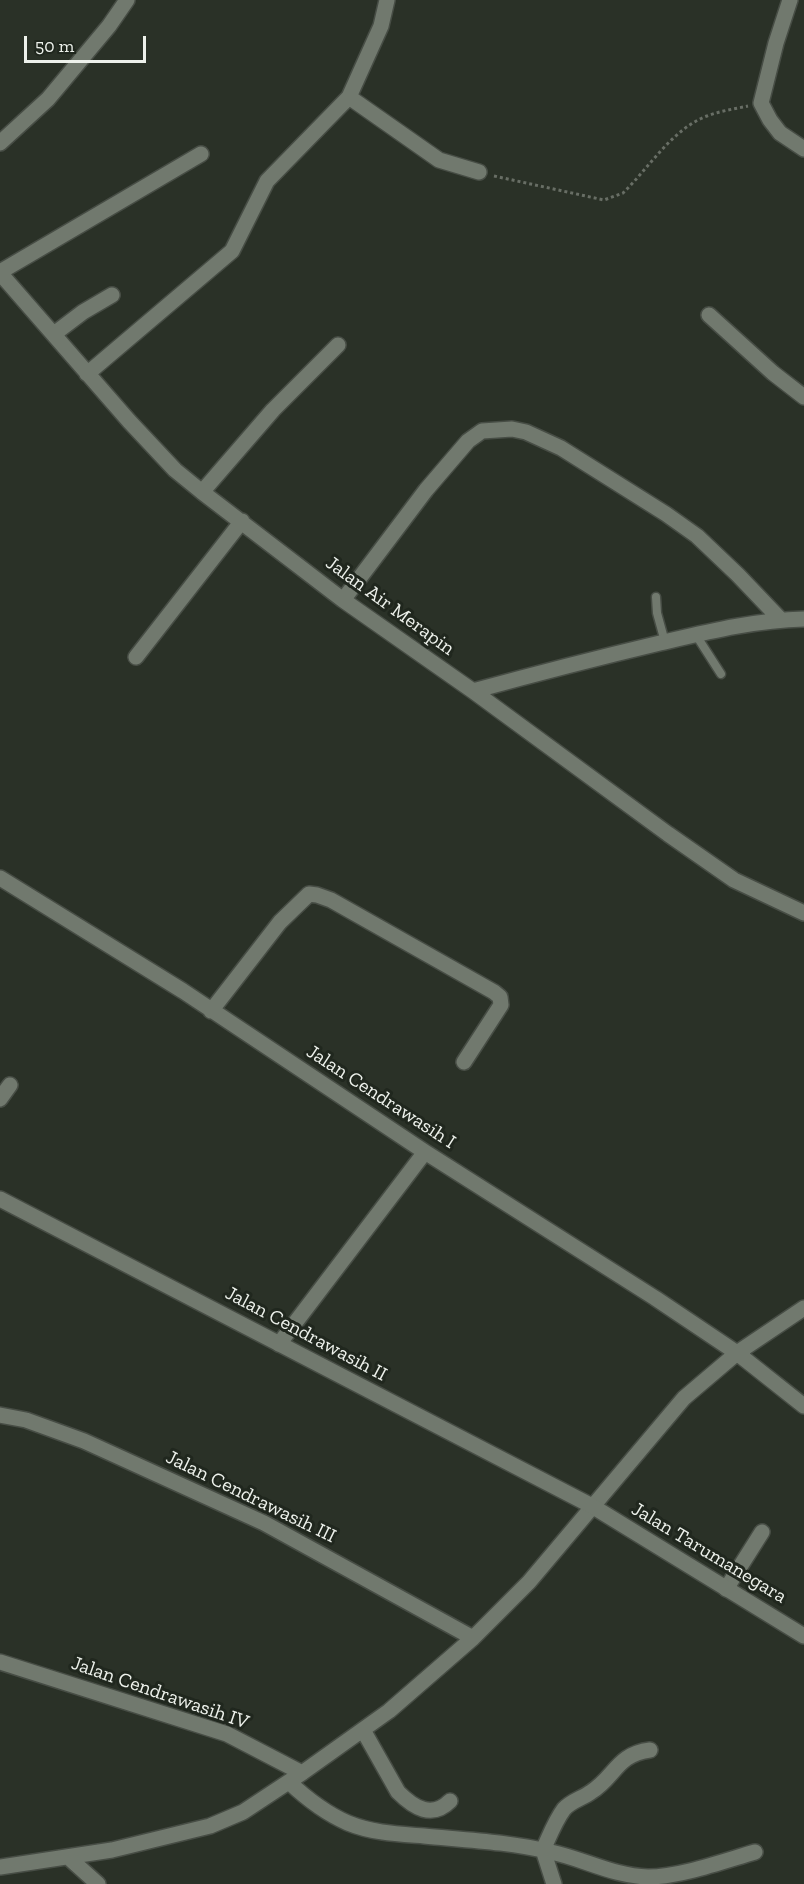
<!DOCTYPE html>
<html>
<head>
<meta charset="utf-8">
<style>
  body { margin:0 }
  #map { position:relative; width:804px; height:1884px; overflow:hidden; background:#2a3127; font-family:"Zilla Slab",serif }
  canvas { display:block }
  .scale { position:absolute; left:24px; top:36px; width:122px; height:27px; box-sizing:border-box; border:3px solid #edf1eb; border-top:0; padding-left:8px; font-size:18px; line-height:21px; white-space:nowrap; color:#edf1eb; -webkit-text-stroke:4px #20271e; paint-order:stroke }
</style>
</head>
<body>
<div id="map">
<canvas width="804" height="1884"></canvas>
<div class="scale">50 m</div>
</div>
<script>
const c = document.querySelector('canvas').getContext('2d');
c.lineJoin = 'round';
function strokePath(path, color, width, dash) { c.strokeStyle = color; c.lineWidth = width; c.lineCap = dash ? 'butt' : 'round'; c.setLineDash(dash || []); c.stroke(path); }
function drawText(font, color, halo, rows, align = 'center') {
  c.font = font + ' "Zilla Slab",serif'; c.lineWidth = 6; c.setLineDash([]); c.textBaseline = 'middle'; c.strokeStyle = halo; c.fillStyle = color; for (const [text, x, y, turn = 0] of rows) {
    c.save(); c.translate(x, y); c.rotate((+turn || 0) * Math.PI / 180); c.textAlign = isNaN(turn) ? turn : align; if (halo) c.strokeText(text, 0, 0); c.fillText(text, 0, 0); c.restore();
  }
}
const path = new Path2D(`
  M494,176l110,24 19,-7c26,-25 49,-64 84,-77 13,-5 27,-7 41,-10`);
const lane = new Path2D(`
  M656,597l1,16 8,29
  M696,635l25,39`);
const street = new Path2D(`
  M790,0l-14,43 -15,60 9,17 10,13 24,16
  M349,97l90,63 40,12
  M0,143l48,-44 61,-73 18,-26
  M0,272l201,-118
  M0,273l129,148 46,49 27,22 141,108 130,91 195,143 66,46 70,33
  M709,315l64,58 31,24
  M54,334l29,-22 29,-17
  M87,374l145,-123 35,-70 82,-84 32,-71 6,-26
  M202,492l71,-82 65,-65
  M343,600l83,-110 42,-49 14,-10 30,-2 14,3 35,16 105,66 31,22 41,39 42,44
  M136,657l106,-136
  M473,691c62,-17 124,-33 187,-48 47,-11 95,-23 144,-24
  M0,878l183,113 242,161 230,146 82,55 67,53
  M211,1011l69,-89 29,-28 8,1 14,5 163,92 6,5 1,8 -37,57
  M0,1099l10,-14
  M279,1344l146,-192
  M0,1415l26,5 58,21 180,82 209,115
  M726,1589l36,-57
  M0,1662l227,72 75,39
  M363,1730l35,62c16,16 34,27 52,9
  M289,1782c18,17 36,31 59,41 24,10 51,11 76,13 43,4 86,6 127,16 33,7 62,24 97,25 32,0 76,-16 107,-25
  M68,1857l30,27
  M0,1867l112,-17 98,-24 33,-14 59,-39 87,-62 84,-73 56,-56 155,-184 53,-45 67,-45
  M554,1884l-11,-34c6,-13 12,-29 21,-41 7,-8 19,-11 27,-17 24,-15 26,-38 59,-42`);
const secondary = new Path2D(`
  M0,1199l592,307 212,130`);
const streetNames = [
  ["Jalan Air Merapin",390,606,36],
  ["Jalan Cendrawasih I",381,1097,33],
  ["Jalan Cendrawasih II",306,1334,28],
  ["Jalan Cendrawasih III",251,1497,26],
  ["Jalan Tarumanegara",709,1553,31],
  ["Jalan Cendrawasih IV",160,1693,19]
];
strokePath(lane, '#474d45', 11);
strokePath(street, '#474d45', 18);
strokePath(secondary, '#474d45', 18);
strokePath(path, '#686e65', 3, [3, 3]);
strokePath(lane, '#71796e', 8);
strokePath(street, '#71796e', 15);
strokePath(secondary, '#71796e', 15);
drawText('20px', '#edf1eb', '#20271e', streetNames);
</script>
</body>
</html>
